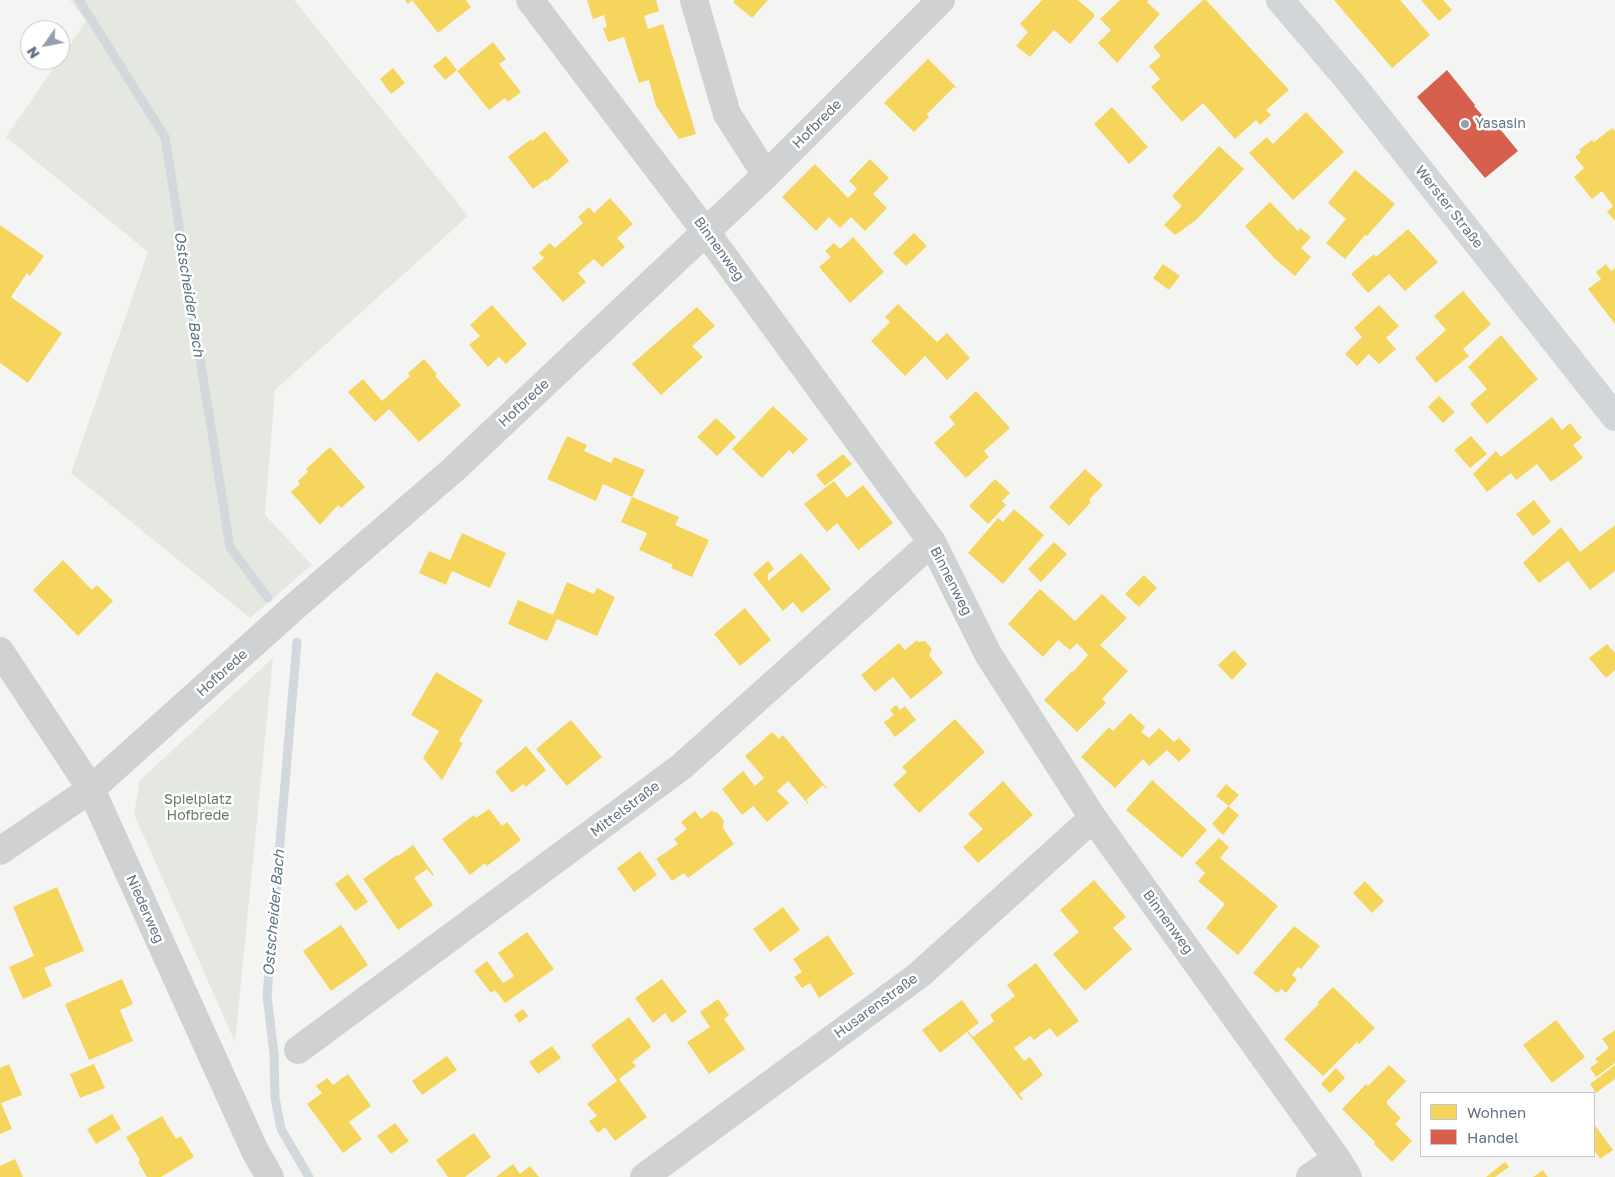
<!DOCTYPE html>
<html>
<head>
<meta charset="utf-8">
<style>
  body { margin:0 }
  #map { position:relative; width:1615px; height:1177px; overflow:hidden; background:#f4f5f3; font-family:"Golos Text",sans-serif }
  canvas { display:block }
  .legend { position:absolute; left:1420px; top:1092px; width:175px; height:65px; box-sizing:border-box; background:#fff; border:1px solid #c0c7ce; margin:0; padding:6px 9px; list-style:none; font-size:15px; color:#627385 }
  .legend li { display:flex; align-items:center; gap:10px; height:25px }
  .legend b { width:25px; border:1px solid #c0c7ce }
  .north { position:absolute; left:20px; top:20px; width:50px; height:50px; box-sizing:border-box; background:#fff; border:1px solid #c0c7ce; border-radius:50%; rotate:237deg; font-size:14px; font-weight:700; line-height:20px; text-align:center; color:#627385 }
  .north::after { content:''; display:block; margin:auto; width:18px; height:22px; background:#95a0ac; clip-path:polygon(50% 0,100% 100%,50% 72%,0 100%) }
</style>
</head>
<body>
<div id="map">
<canvas width="1615" height="1177"></canvas>
<ul class="legend">
<li><b style="height:14px;background:#f6d55c"></b>Wohnen</li>
<li><b style="height:14px;background:#d6604d"></b>Handel</li>
</ul>
<div class="north">N</div>
</div>
<script>
const c = document.querySelector('canvas').getContext('2d');
c.lineJoin = 'round';
function fillPath(path, color) { c.fillStyle = color; c.fill(path, 'evenodd'); }
function strokePath(path, color, width, dash) { c.strokeStyle = color; c.lineWidth = width; c.lineCap = dash ? 'butt' : 'round'; c.setLineDash(dash || []); c.stroke(path); }
function drawText(font, color, halo, rows, align = 'center') {
  c.font = font + ' "Golos Text",sans-serif'; c.lineWidth = 5; c.setLineDash([]); c.textBaseline = 'middle'; c.strokeStyle = halo; c.fillStyle = color; for (const [text, x, y, turn = 0] of rows) {
    c.save(); c.translate(x, y); c.rotate((+turn || 0) * Math.PI / 180); c.textAlign = isNaN(turn) ? turn : align; if (halo) c.strokeText(text, 0, 0); c.fillText(text, 0, 0); c.restore();
  }
}
const green = new Path2D(`
  M70,0h224l174,216 -193,174 -10,125 47,50 -62,53 -179,-145 77,-221 -142,-115 53,-77h1l26,-39z
  M273,658l-38,384 -101,-228 6,-34z`);
const homes = new Path2D(`
  M405,0h61l5,7 -33,26 -26,-33 -4,4z
  M587,0h69l3,11 -15,5 4,13 15,-5 33,110 -17,5 -23,-33 -7,-26 -10,3 -15,-46 -16,5 -5,-14 4,-1 -3,-12 -11,4z
  M735,0h33l-16,18 -19,-16z
  M1042,0h36l16,14v3l-24,27 -16,-14 -24,27 -14,-11 12,-14 -8,-8z
  M1120,0h29l-2,2 13,12 -43,49 -19,-20 13,-13 -11,-11z
  M1203,0h3l83,90 -23,20 5,5 -11,10 -4,-5 -21,19 -32,-36 -21,19 -31,-35 9,-8 -11,-13 12,-10 -7,-8v-2z
  M1334,0h66l30,35 -38,33z
  M1421,0h22l9,10 -13,11z
  M493,42l13,17 -7,5 22,28 -13,10 -3,-4 -16,12 -32,-39z
  M446,56l11,14 -12,10 -12,-14z
  M928,59l30,30 -4,-2 -27,27 2,3 -15,15 -30,-29z
  M393,68l12,15 -14,11 -11,-15z
  M1112,107l36,40 -19,17 -35,-40z
  M1306,112l38,40 -51,48 -44,-47 18,-16 6,7z
  M1612,128l3,3v90l-8,-9 6,-6 -11,-15 -10,8 -18,-22 10,-9 -9,-11 6,-5 -2,-2 13,-10 2,2z
  M545,131l24,30 -22,20 -2,-1 -12,9 -25,-32 23,-18 1,2z
  M1219,146l25,23 -48,51 -21,15 -11,-10 18,-19 -10,-10z
  M870,159l19,19 -16,16 14,14 -22,23 -14,-14 -11,11 -11,-11 -13,14 -34,-34 33,-33 33,34 9,-9 -8,-8z
  M1355,170l40,34 -28,32 -2,-1 -20,24 -19,-16 20,-24 -18,-16z
  M610,198l23,26 -16,14 8,9 -23,20 -8,-8 -16,14 8,9 -23,20 -31,-34 12,-10 -5,-5 11,-10 5,5 28,-25 -5,-6 11,-10 5,6z
  M1270,202l28,29 2,-3 11,9 -10,11 10,9 -16,19 -20,-17 -30,-33z
  M0,225l44,31 -14,20 -3,-3 -16,24 51,36 -34,50 -28,-20z
  M1408,229l30,33 -33,29 -16,-17 -21,19 -17,-19 23,-20 2,3z
  M914,233l13,13 -21,20 -13,-13z
  M853,237l31,35 -34,31 -31,-36 12,-10 -6,-6 9,-8 6,6z
  M1163,264l17,12 -11,14 -16,-12z
  M1606,264l5,7 4,-3v56l-27,-35 13,-10 -5,-7z
  M1463,291l28,33 -28,25 6,7 -33,27 -21,-25 31,-28 -12,-14z
  M898,304l39,38 10,-9 23,25 -23,22 -22,-24 -20,20 -34,-35 19,-19 -5,-5z
  M492,305l35,39 -21,20 -7,-7 -11,10 -19,-22 11,-9 -10,-11z
  M1379,305l20,21 -13,12 10,11 -17,15 -10,-10 -12,12 -12,-12 17,-17 -8,-9z
  M697,307l18,19 -23,20 11,11 -42,38 -29,-31z
  M1501,335l37,44 -51,45 -17,-20 17,-15 -19,-22z
  M424,359l13,15 -2,2 26,29 -42,37 -30,-33 -14,13 -27,-30 15,-13 19,22 28,-25 -2,-3z
  M976,391l34,37 -26,23 5,6 -23,21 -32,-35 21,-19 -6,-7z
  M1439,396l16,16 -12,11 -15,-16z
  M773,406l35,33 -15,15 -4,-4 -27,28 -30,-29z
  M1552,417l10,13 8,-7 12,15 -9,7 10,13 -32,24 -14,-18 -21,16 -5,-7 -24,19 -14,-18 23,-23 5,6z
  M716,418l20,19 -19,19 -20,-19z
  M567,436l20,9 -3,6 27,12 3,-6 31,13 -13,27 -29,-13 -7,17 -49,-22z
  M1471,436l16,18 -17,14 -16,-18z
  M330,447l35,40 -24,21 -3,-3 -18,20 -29,-33 9,-8 -2,-3 10,-9 -2,-3z
  M843,454l9,10 -27,22 -9,-11z
  M1085,469l18,16 -14,15 2,2 -22,24 -20,-19z
  M995,479l15,14 -8,8 4,4 -18,19 -19,-18z
  M834,481l13,17 16,-13 30,38 -35,27 -21,-27 -10,9 -23,-28z
  M632,497l47,20 -4,8 34,15 -17,37 -21,-9 2,-3 -34,-15 8,-17 -26,-11z
  M1534,500l17,22 -18,14 -17,-22z
  M1014,509l30,26 -41,49 -35,-31 30,-35 5,4z
  M1615,525v46l-25,19 -22,-29 -29,22 -16,-20 38,-36 19,25z
  M462,533l44,20 -16,35 -38,-17 -6,14 -27,-12 10,-22 21,9z
  M1054,542l13,12 -26,28 -13,-13z
  M801,553l30,36 -29,24 -9,-11 -10,9 -30,-37 15,-13 6,8 -6,5v7z
  M63,560l29,30 5,-5 16,16 -35,35 -45,-46z
  M1144,575l13,13 -18,19 -14,-13z
  M567,582l27,12 3,-6 18,9 -18,39 -40,-17 -10,22 -39,-17 10,-24 35,15z
  M1040,589l35,32 27,-27 25,24 -27,27 28,26 -26,28 4,4 -29,29 -33,-32 28,-29 1,1 15,-17 -11,-12 -7,7 -12,-10 -15,17 -35,-33z
  M745,608l26,32 -31,26 -26,-32z
  M917,640l1,2 7,-1 7,8 -3,6 14,18 -32,26 -18,-22 -18,15 -14,-17 38,-32 6,7z
  M1607,644l8,9v17l-9,8 -17,-20z
  M1234,650l13,14 -15,16 -14,-15z
  M436,672l47,28 -24,41 4,2 -21,37 -19,-22 16,-27 -28,-16z
  M896,705l4,5 5,-4 11,14 -21,17 -11,-15 10,-7 -4,-5z
  M1130,713l15,14 -4,5 8,6 10,-10 15,14 5,-4 12,12 -12,12 -12,-12 -18,16 -6,-7 -28,29 -34,-31 28,-30 4,4z
  M955,719l30,33 -66,61 -26,-28 14,-13 -5,-5z
  M571,720l31,37 -35,29 -31,-37z
  M772,732l7,7 4,-4 44,53 -1,1 -3,-4 -17,15 3,3 -1,1 -20,-23 -11,10 12,12 -22,19 -14,-16 -11,9 -20,-26 21,-18 12,15 9,-8 -19,-22z
  M526,746l20,24 -20,17 -3,-3 -11,9 -17,-21z
  M1152,780l55,50 -25,28 -56,-48z
  M1003,781l30,34 -55,48 -15,-16 20,-18 -15,-15z
  M1226,784l13,11 -10,11 -13,-10z
  M1228,806l11,9 -16,20 -11,-11z
  M489,809l13,17 5,-4 14,18 -34,26 -2,-3 -15,12 -28,-36 32,-24 2,3z
  M695,811l6,8 10,-8 7,2 6,8 -1,7 11,16 -46,34 -4,-5 -12,8 -16,-22 22,-15 -4,-5 13,-10 -6,-7z
  M1219,838l10,9 -9,11 58,48 -40,49 -32,-27 19,-24 -27,-23 7,-8 -10,-10z
  M413,845l21,30 -1,1 -6,-7 -13,9 19,27 -35,25 -35,-51 34,-24 1,1z
  M640,851l17,24 -23,17 -17,-24z
  M348,874l20,28 -13,9 -20,-27z
  M1094,880l32,37 -13,11 19,21 -47,42 -32,-37 26,-22 -19,-22z
  M1365,881l19,20 -12,12 -19,-20z
  M57,887l27,64 -40,17 8,18 -29,13 -14,-32 25,-11 -21,-49z
  M783,907l17,23 -30,22 -17,-23z
  M341,925l27,40 -37,26 -28,-40z
  M1294,926l26,20 -19,23 -3,-2 -6,8 5,4 -11,14 -5,-4 -4,4 -24,-20z
  M527,932l27,37 -49,34 -10,-13 -4,3 -17,-22 13,-10 16,22 11,-7 -16,-23z
  M828,935l26,39 -35,24 -9,-15 -8,5 -8,-11 8,-5 -9,-13z
  M1036,963l43,58 -22,16 -7,-9 -16,12 -4,-4 -16,12 10,13 6,-4 13,18 -24,19 4,5 -2,1 -54,-68 -27,21 -18,-23 40,-30 17,23 -11,8 5,6 21,-16 -4,-6 25,-19 -8,-11z
  M122,979l11,25 -13,6 13,31 -44,19 -24,-56z
  M662,979l25,33 -15,11 -7,-10 -12,10 -18,-25z
  M1333,987l42,41 -16,16 -2,-2 -34,34 -39,-37 35,-35 -2,-1z
  M718,999l11,16 -5,4 21,30 -36,25 -22,-32 23,-15 -10,-15z
  M523,1009l5,7 -9,7 -5,-8z
  M629,1017l22,30 -19,15 4,4 -17,13 28,38 -32,24 -10,-14 -7,6 -9,-12 8,-5 -10,-12 30,-23 -26,-36z
  M1556,1020l29,37 -33,26 -29,-38z
  M1615,1030v33l-19,14 -6,-9 8,-6 -3,-3 14,-11 -7,-9z
  M552,1046l9,12 -23,16 -9,-12z
  M447,1056l10,14 -35,25 -10,-14z
  M9,1064l13,31 -21,8 11,26 -12,5v-66z
  M94,1064l11,24 -25,10 -10,-24z
  M1389,1065l17,16 -19,20v3l14,14 -6,6 17,17 -20,21 -18,-18 1,-2 -33,-33 24,-25 2,2z
  M1615,1065v14l-19,14 -6,-9z
  M1336,1068l9,10 -15,15 -9,-9z
  M348,1074l23,32 -22,16 13,17 -19,14 -36,-49 15,-11 -6,-7 11,-8 6,7z
  M112,1114l9,15 -25,15 -9,-15z
  M162,1116l14,23 5,-3 13,21 -33,20h-14l-9,-15 2,-2 -14,-23z
  M395,1123l14,18 -18,13 -14,-18z
  M1594,1124l19,26 -13,9 -6,-9z
  M474,1133l17,24 -26,20h-17l-12,-17z
  M15,1159l8,18h-23v-11z
  M1505,1162l4,5 -14,10h-9z
  M513,1164l7,10 10,-8 9,11h-43z
  M1543,1170l5,7h-15z`);
const shops = new Path2D(`
  M1447,70l28,35 -1,1 18,20 3,-3 23,28 -33,27 -68,-81z`);
const stream = new Path2D(`
  M79,0l86,137 65,410 38,51
  M297,642l-30,353 7,59 1,44 6,31 28,48`);
const minor = new Path2D(`
  M530,0l176,232 226,310 56,112 105,164 244,341 11,18
  M694,0l33,114 39,61
  M0,651l91,138 164,362 15,26
  M0,851l91,-62 209,-187 153,-132 313,-295 175,-175
  M298,1050l383,-283 251,-225
  M644,1177l275,-202 174,-157
  M1310,1177l27,-18`);
const major = new Path2D(`
  M1280,0l70,82 265,335`);
const markers = [
  [1465,124,5,"#95a0ac"]
];
const streetNames = [
  ["Hofbrede",817,124,-45],
  ["Werster Straße",1449,207,52],
  ["Binnenweg",719,249,54],
  ["Hofbrede",524,403,-43],
  ["Binnenweg",951,581,63],
  ["Hofbrede",222,673,-42],
  ["Mittelstraße",625,809,-37],
  ["Niederweg",145,909,66],
  ["Binnenweg",1168,922,54],
  ["Husarenstraße",876,1006,-36]
];
const poiNames = [
  ["Yasasin",1475,124]
];
const parkNames = [
  ["Spielplatz",198,800],
  ["Hofbrede",198,816]
];
const waterNames = [
  ["Ostscheider Bach",189,294,81],
  ["Ostscheider Bach",274,913,-85]
];
fillPath(green, '#e4e8e1');
fillPath(homes, '#f6d55c');
fillPath(shops, '#d6604d');
strokePath(stream, '#d2d8dc', 9);
strokePath(minor, '#d0d1d2', 28);
strokePath(major, '#d2d6d9', 28);
for (const [x, y, r, color] of markers) { const dot = new Path2D(); dot.arc(x, y, r, 0, 2 * Math.PI); c.fillStyle = color; c.fill(dot); strokePath(dot, '#fff', 2); }
drawText('14px', '#627385', '#fff', streetNames);
drawText('14px', '#627385', '#fff', poiNames, 'left');
drawText('14px', '#657c62', '#fff', parkNames);
drawText('italic 15px', '#5e7682', '#fff', waterNames);
</script>
</body>
</html>
